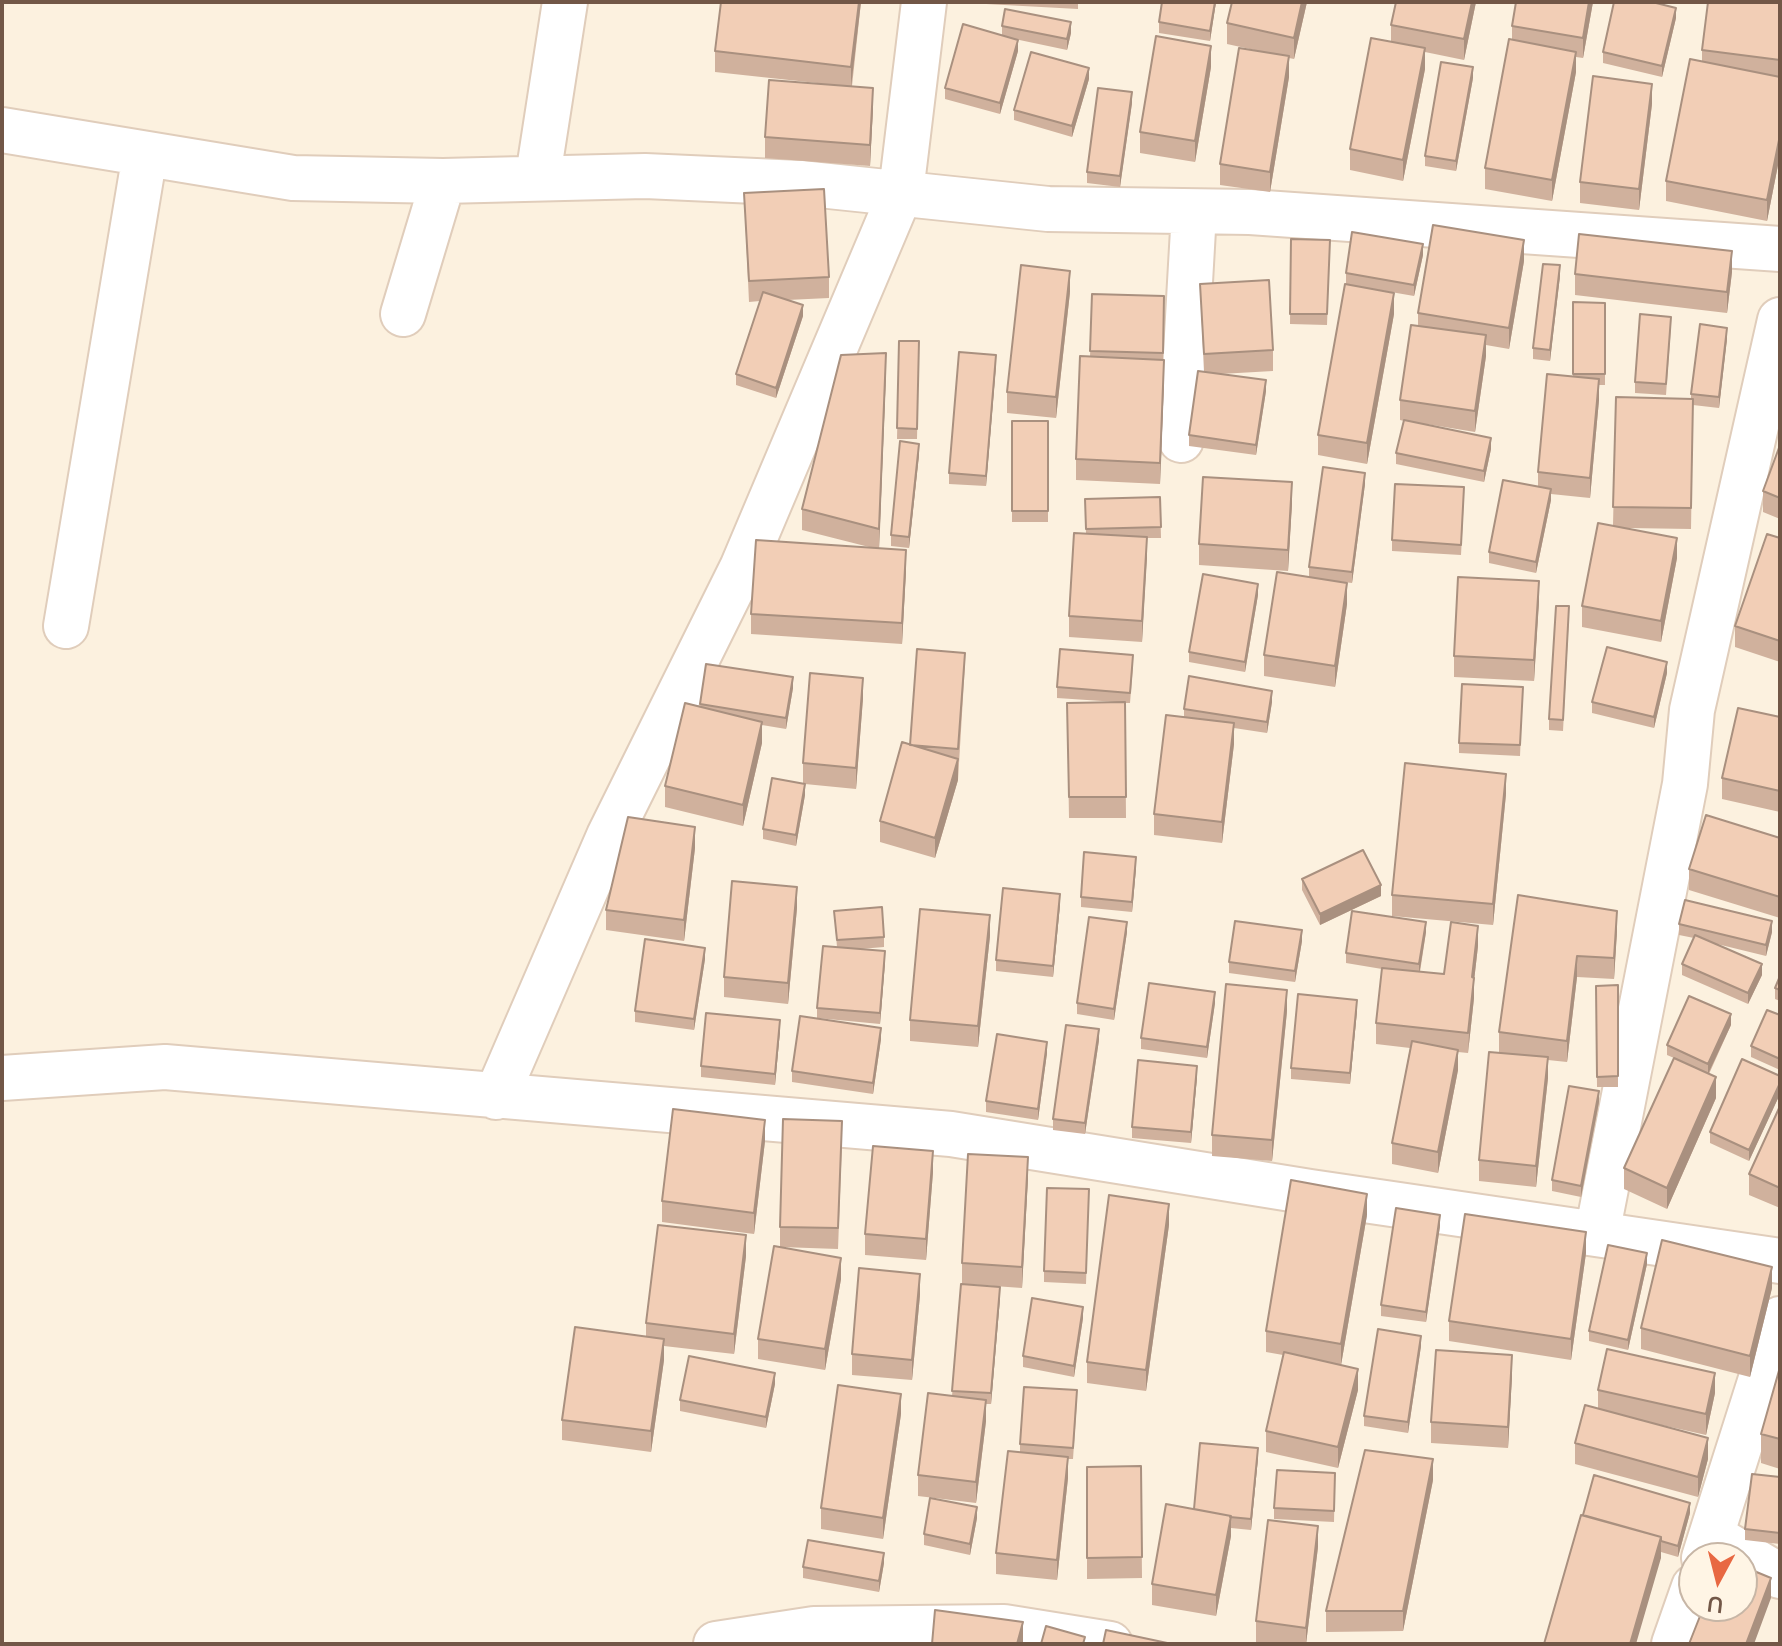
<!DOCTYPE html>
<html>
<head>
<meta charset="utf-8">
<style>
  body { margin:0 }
  #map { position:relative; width:1782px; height:1646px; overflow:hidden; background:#fcf1df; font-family:"Nunito Sans",sans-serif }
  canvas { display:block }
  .frame { position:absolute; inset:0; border:4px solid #725747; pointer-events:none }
  .north { position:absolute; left:1678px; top:1542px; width:80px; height:80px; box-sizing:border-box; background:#fff5e5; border:2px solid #c7b6a6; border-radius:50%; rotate:187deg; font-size:22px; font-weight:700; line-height:32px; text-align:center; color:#725747 }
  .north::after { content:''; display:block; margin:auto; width:28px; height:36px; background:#e86842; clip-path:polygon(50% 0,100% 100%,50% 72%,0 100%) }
</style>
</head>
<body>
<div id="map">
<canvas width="1782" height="1646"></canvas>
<div class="frame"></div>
<div class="north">U</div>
</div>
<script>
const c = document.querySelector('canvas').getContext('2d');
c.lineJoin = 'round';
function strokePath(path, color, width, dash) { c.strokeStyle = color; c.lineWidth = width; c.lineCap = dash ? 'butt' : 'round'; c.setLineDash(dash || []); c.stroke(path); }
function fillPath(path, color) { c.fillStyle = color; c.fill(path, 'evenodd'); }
const minor = new Path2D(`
  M2,130l291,48 150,3 202,-5 155,7 248,26 202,3 530,37
  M538,176l27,-174
  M403,314l40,-133
  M1181,440l13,-228
  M66,626l79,-472
  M2,1078l163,-11 786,67 359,58 470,69
  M496,1097l113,-261 133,-268 159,-376 23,-190
  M1597,1234l88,-450 7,-74 88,-390
  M1712,1536l68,40
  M1704,1558l76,-239
  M716,1644l98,-15 190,-2 106,17
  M1674,1644l20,-57`);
const wall = new Path2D(`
  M861,2l-9,84 21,22 -3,58 -105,-8v-21l52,-54 -102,-11v-21z
  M986,2h92v7l-92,-5z
  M1162,2h54l-6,39 -51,-8v-11z
  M1307,2l-13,57 -5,-1v19l-19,115 -50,-7v-21l39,-113 -32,-7v-21z
  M1396,2h80l-12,58 -39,-8v17l-22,112 -53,-11v-21l41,-107v-17z
  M1516,2h77l-10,56 -7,-1v15l-24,129 -67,-12v-21l27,-128v-14z
  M1780,2v153l-13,66 -101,-20v-20l36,-119v-12z
  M1676,18l-14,59 -59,-14v-11z
  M1002,26l69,7 -4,17 -57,-12 8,13 -18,63 -55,-15v-11l57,-52z
  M1211,67l-16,95 -55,-9v-21z
  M1473,78l-17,93 -31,-5v-10z
  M1089,79l-17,58 -58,-17v-10z
  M1132,103l-12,84 -33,-4v-11z
  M1652,104l-13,106 -59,-7v-21z
  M744,193l85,84v21l-42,2 16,16 -27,82 -40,-13v-11l24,-73 -11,1z
  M1291,239l39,1 -3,85 -37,-1z
  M1423,255l-9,41 -46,-8 26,26 -27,150 -49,-9v-20l28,-151v-11z
  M1524,261l-15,88 -23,-4v11l-11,76 -49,-8 65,25 -7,33 -88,-18v-11l8,-32 -4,-1v-20l18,-74v-13z
  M1732,272l-5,41 -152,-18v-21z
  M1560,276l-10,85 -17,-2v-11z
  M1200,284l73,66v21l-53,3 46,17 -10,64 -67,-9v-11l15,-63z
  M1070,292l-14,126 -49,-5v-21z
  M1092,294l72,2 -1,64 1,21 -4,103 -84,-4v-21l14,-102z
  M1573,302l32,1v82h-6v15l-9,98 -39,-4v6l-15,73 -47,-10v-11l49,-65v-15l35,-96z
  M1671,327l-5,68 -31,-2v-11z
  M1727,339l-8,69 -26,-3 -2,124 -63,-1 49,30 -16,84 -79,-15v-21l31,-81 3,-128 75,2v-5z
  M899,341h20l-2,98h-20z
  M996,365l-10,121 -37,-2v-11z
  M886,373l-7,175 27,23 -4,73 -151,-10v-20l122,-66 -71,-18v-21z
  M1012,421l36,90v11h-36z
  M1780,445v74l-17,-7v-21z
  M919,455l-10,93 -18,-2v-11z
  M1365,484l-13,99 -25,-3 20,24 -12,83 -71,-11v-21l45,-78v-10z
  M1160,497l1,41h-14l-5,104 -73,-5v-21l17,-82 -1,-35z
  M1464,498l-3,57 -69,-4v-11z
  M1292,503l-4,68 -89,-6v-21z
  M1780,538v124l-45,-15v-21z
  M1258,595l-13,77 -56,-10v-10z
  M1539,601l-5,80 -80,-4v-21z
  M1569,617l-6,114 -14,-1v-11z
  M706,664l87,24 -7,41 -24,-4v18l-19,83 -78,-19v-21l35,-79z
  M965,664l-7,116 -23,78 -55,-16v-21l30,-76z
  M1133,666l-3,37h-5l1,115h-57l-2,-115 50,-1 -60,-4v-11z
  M1667,673l-13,55 -62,-15v-11z
  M1523,687l-3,69 -61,-3v-10z
  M863,698l-7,91 -51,-5v11l-9,51 -33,-7v-10l40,-45v-21z
  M1272,702l-5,31 -33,-5v16l-12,99 -68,-8v-21l30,-97v-8z
  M1780,717v95l-58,-13v-21z
  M1506,794l-13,131 -101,-9v-21z
  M1780,838v80l-91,-28v-21z
  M695,848l-11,93 -78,-11v-20z
  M1136,868l-4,44 -51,-5v-10z
  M1302,879l79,17 -61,29 -18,-35z
  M1518,895l99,36 -3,48 -37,-2 -10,85 -19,-2v18l-12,109 -57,-6v-21l20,-107v-21z
  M1060,905l-7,72 -57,-6v-11z
  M797,908l-9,96 -64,-7v-20z
  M834,911l50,26v10l-24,2 25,13 -5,62 -63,-6v-10l20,-61z
  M1679,924l93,8 -6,24 -49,-12 45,31 -14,29 -66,-29v-11l12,-26 -15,-3z
  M1127,932l-13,88 -37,-6v-11z
  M1426,932l-6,40 24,2 34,-28 -4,35v17l-6,55 -10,-1v18l-20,103 -46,-9v-21l18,-95 -34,-4v-21l6,-54 -36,-6v-10z
  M990,936l-12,111 -68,-6v-21z
  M1302,941l-7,41 -66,-9v-11z
  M705,959l-11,71 -59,-8v-11z
  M1780,976v25l-5,-2v-11z
  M1618,985v102h-21l-1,-101z
  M1215,1003l-8,55 -66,-9v-11z
  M1287,1011l-15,150 -60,-5v-21z
  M1357,1011l-7,73 -59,-5v-11z
  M1780,1015v55l-29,-13v-11z
  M1731,1025l-22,49 7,24 -49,111 -43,-20v-21l50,-110 -7,-3v-10z
  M780,1031l-5,54 -74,-8v-11z
  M881,1039l-8,55 -81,-12v-11z
  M1099,1040l-14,94 -32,-4v-11z
  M1047,1053l-9,67 -52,-8v-11z
  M1780,1076v18l-31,67 -39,-18v-11z
  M1197,1077l-6,66 -59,-5v-11z
  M1599,1102l-18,95 -29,-6v-11z
  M1780,1106v102l-31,-13v-21z
  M765,1141l-11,93 -92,-12v-21z
  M842,1142l-4,107 -57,-2 60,32 -16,91 -67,-11v-20l22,-92v-20z
  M933,1172l-7,88 -61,-5v-21z
  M1028,1178l-6,110 -56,-4 34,14 -9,106h-5v17l-10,82 -58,-7v-21l34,-79 9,-112h1v-21z
  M1089,1189l-3,95 -42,-2v-11z
  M1367,1215l-26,150 -11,-2 28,27 -20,78 -72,-16v-21l17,-76 -17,-3v-21z
  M1169,1225l-23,166 -59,-8v-21z
  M1440,1226l-14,96 -45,-6v-11z
  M1586,1253l-15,107 -122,-19v-20z
  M746,1256l-12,98 -70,-8v14l-13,92 -89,-12v-20l84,-84v-13z
  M1647,1264l-19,86 -39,-9v-10z
  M1772,1288l-22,89 -109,-28v-21z
  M920,1295l-8,85 -60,-5v-21z
  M1083,1318l-9,59 -51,-10v-11z
  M1421,1346l-13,87 -44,-7v-10z
  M1780,1367v102l-19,-6v-29z
  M1512,1376l-4,72 -77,-5v-21z
  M775,1384l-9,44 -86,-17v-11z
  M1598,1390l117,3 -9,42 -49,-11 51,35 -10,38 -123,-33v-21l23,-35z
  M1077,1401l-4,58h-5v19l-11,102 -61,-6v-21l24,-101v-8z
  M901,1414l-18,125 -62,-10v-21z
  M1258,1458l-7,72 -20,-2v8l-15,80 -64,-11v-21l42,-75z
  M1141,1466l1,112 -55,1v-112z
  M1335,1473l-1,49 -60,-3v-11z
  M1780,1477v67l-35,-4v-11z
  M1433,1480l-30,151 -77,1v-21z
  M1690,1513l-12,44 -17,-5v6l-117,86z
  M977,1518l-7,37 -46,-10v-11z
  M1318,1547l-12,97h-36l-14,-2v-21z
  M884,1563l-5,29 -76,-14v-11z`);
const shadedWall = new Path2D(`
  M859,2h2l-10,85v-20z
  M1215,2h1l-6,39v-10z
  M1302,2h5l-13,57v-21z
  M1472,2h4l-12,58v-21z
  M1589,2h4l-10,56v-20z
  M1676,8v10l-14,59v-11z
  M1071,22v11l-4,17v-11z
  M1018,40v11l-18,63v-11z
  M1211,46v21l-16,95v-21z
  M1425,48v21l-22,112v-21z
  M1576,52v20l-24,129v-21z
  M1289,56v21l-19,115v-20z
  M1473,67v11l-17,93v-10z
  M1089,68v11l-17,58v-11z
  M1652,84v20l-13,106v-21z
  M873,88v20l-3,58v-21z
  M1132,92v11l-12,84v-11z
  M1780,135v20l-13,66v-21z
  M1524,240v21l-15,88v-21z
  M1423,244v11l-9,41v-11z
  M1732,251v21l-5,41v-21z
  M1560,265v11l-10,85v-11z
  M1070,271v21l-14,126v-21z
  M1394,293v21l-27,150v-21z
  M803,305v11l-27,82v-10z
  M1727,328v11l-8,69v-11z
  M1486,335v21l-11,76v-21z
  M886,353v20l-7,176v-20z
  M996,355v10l-10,121v-10z
  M1164,360v21l-4,103v-21z
  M1599,379v21l-9,98v-20z
  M1266,380v11l-10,64v-10z
  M1491,438v11l-7,33v-11z
  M919,444v11l-10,93v-11z
  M1365,473v11l-13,99v-11z
  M1292,482v21l-4,68v-21z
  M1551,489v11l-15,73v-11z
  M1147,537v21l-5,84v-21z
  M1677,538v20l-16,84v-21z
  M906,550v21l-4,73v-21z
  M1539,581v20l-5,80v-21z
  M1347,583v21l-12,83v-21z
  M1258,584v11l-13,77v-10z
  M1667,662v11l-13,55v-11z
  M793,677v11l-7,41v-11z
  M863,678v20l-7,91v-21z
  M1272,691v11l-5,31v-11z
  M762,722v21l-19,83v-21z
  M1234,723v21l-12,99v-21z
  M958,759v21l-23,78v-20z
  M1506,774v20l-13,131v-21z
  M805,784v11l-9,51v-11z
  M695,827v21l-11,93v-21z
  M1136,857v11l-4,44v-10z
  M1381,885v11l-61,29v-11z
  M797,887v21l-9,96v-21z
  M1060,894v11l-7,72v-11z
  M1617,911v20l-3,48v-21z
  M990,915v21l-12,111v-21z
  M1772,921v11l-6,24v-11z
  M1127,922v10l-13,88v-11z
  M1426,922v10l-7,43v-11z
  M1478,926v20l-4,35v17l-6,55 4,-76z
  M1302,930v11l-7,41v-11z
  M705,948v11l-11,71v-11z
  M885,951v11l-5,62v-11z
  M1577,956v21l-10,85v-21z
  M1762,964v11l-14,29v-11z
  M1287,990v21l-15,150v-21z
  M1215,992v11l-8,55v-11z
  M1357,1000v11l-7,73v-11z
  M1731,1014v11l-23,49v-10z
  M780,1020v11l-5,54v-11z
  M881,1028v11l-8,55v-11z
  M1099,1029v11l-14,94v-11z
  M1047,1042v11l-9,67v-11z
  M1458,1050v20l-20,103v-21z
  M1548,1057v21l-12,109v-21z
  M1197,1066v11l-6,66v-11z
  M1716,1077v21l-49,111v-21z
  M1780,1083v11l-31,67v-11z
  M1599,1091v11l-18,95v-11z
  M765,1120v21l-11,93v-21z
  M933,1151v21l-7,88v-21z
  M1028,1157v21l-6,110v-21z
  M1367,1194v21l-26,150v-21z
  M1169,1204v21l-23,166v-21z
  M1440,1215v11l-14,96v-10z
  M1586,1232v21l-15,107v-21z
  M746,1235v21l-12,98v-20z
  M1647,1253v11l-19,86v-10z
  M841,1258v21l-16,91v-21z
  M1772,1267v21l-22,89v-21z
  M920,1274v21l-8,85v-20z
  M1000,1287v11l-9,106v-11z
  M1083,1307v11l-9,59v-11z
  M1421,1336v10l-13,87v-11z
  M664,1339v21l-13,92v-21z
  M1512,1355v21l-4,72v-21z
  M1358,1369v21l-20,78v-21z
  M775,1373v11l-9,44v-11z
  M1715,1373v20l-9,42v-21z
  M901,1394v20l-18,125v-21z
  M986,1400v21l-10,82v-21z
  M1708,1438v21l-10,38v-20z
  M1258,1448v10l-7,72v-11z
  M1068,1457v21l-11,102v-20z
  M1433,1459v21l-30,151v-20z
  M1690,1503v10l-12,44v-11z
  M977,1507v11l-7,37v-11z
  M1231,1516v20l-15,80v-21z
  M1318,1526v21l-12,97v-16z
  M1661,1537v21l-25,86h-6z
  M884,1553v10l-5,29v-11z
  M1771,1578v20l-17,46h-8z
  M1023,1622v22h-6z`);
const building = new Path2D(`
  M721,2h138l-8,65 -136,-16z
  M1162,2h53l-5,29 -51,-9z
  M1232,2h70l-8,36 -67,-15z
  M1396,2h76l-8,37 -73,-14z
  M1516,2h73l-6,36 -71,-12z
  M1614,2h38l24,6 -14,58 -59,-14z
  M1708,2h72v58l-78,-10z
  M1005,9l66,13 -4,17 -65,-13z
  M963,24l55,16 -18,63 -55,-15z
  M1156,36l55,10 -16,95 -55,-9z
  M1371,38l54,10 -22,112 -53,-11z
  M1509,39l67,13 -24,128 -67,-12z
  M1239,48l50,8 -19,116 -50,-8z
  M1031,52l58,16 -17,58 -58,-16z
  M1690,59l90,18v58l-13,65 -101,-19z
  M1441,62l32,5 -17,94 -31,-5z
  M1593,76l59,8 -13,105 -59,-7z
  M769,80l104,8 -3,57 -105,-8z
  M1098,88l34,4 -12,84 -33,-4z
  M824,189l5,88 -80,4 -5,-88z
  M1433,225l91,15 -15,88 -91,-15z
  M1352,232l71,12 -9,41 -68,-12z
  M1579,234l153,17 -5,41 -152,-18z
  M1291,239l39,1 -3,74h-37z
  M1543,264l17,1 -10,85 -17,-2z
  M1021,265l49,6 -14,126 -49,-5z
  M1269,280l4,70 -69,4 -4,-70z
  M1345,284l49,9 -27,150 -49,-8z
  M763,292l40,13 -27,83 -40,-14z
  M1092,294l72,2 -1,57 -73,-2z
  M1573,302l32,1v71h-32z
  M1640,314l31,3 -5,67 -31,-2z
  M1700,324l27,4 -8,69 -28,-3z
  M1411,325l75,10 -11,76 -75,-11z
  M899,341h20l-2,88 -20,-1z
  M959,352l37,3 -10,121 -37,-3z
  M886,353l-7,176 -77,-20 39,-154z
  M1080,356l84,4 -4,103 -84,-4z
  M1198,371l68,9 -10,65 -67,-10z
  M1547,374l52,5 -9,99 -52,-6z
  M1616,397l77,2 -2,109 -78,-1z
  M1404,420l87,18 -7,33 -88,-18z
  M1012,421h36v90h-36z
  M900,441l19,3 -10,93 -18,-2z
  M1780,445v53l-17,-7z
  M1323,467l42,6 -13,99 -43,-5z
  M1203,477l89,5 -4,68 -89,-6z
  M1503,480l48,9 -15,73 -47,-10z
  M1395,484l69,3 -3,58 -69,-5z
  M1160,497l1,30 -75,2 -1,-30z
  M1598,523l79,15 -16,83 -79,-15z
  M1074,533l73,4 -5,84 -73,-5z
  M1767,534l13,4v103l-45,-15z
  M756,540l150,10 -4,73 -151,-9z
  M1277,572l70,11 -12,83 -71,-11z
  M1203,574l55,10 -13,78 -56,-10z
  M1458,577l81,4 -5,79 -80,-4z
  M1556,606h13l-6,114 -14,-1z
  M1607,647l60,15 -13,55 -62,-15z
  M917,649l48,4 -7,96 -48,-4z
  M1060,649l73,6 -3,38 -73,-6z
  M706,664l87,13 -7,41 -86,-14z
  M810,673l53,5 -7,90 -53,-5z
  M1189,676l83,15 -5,31 -83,-13z
  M1462,684l61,3 -3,58 -61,-2z
  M1125,702l1,95h-57l-2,-94z
  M685,703l77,19 -19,83 -78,-19z
  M1738,708l42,9v74l-58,-13z
  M1166,715l68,8 -12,99 -68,-8z
  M902,742l56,17 -23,79 -55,-17z
  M1405,763l101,11 -13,130 -101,-9z
  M772,778l33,6 -9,51 -33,-6z
  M1706,815l74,23v59l-91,-28z
  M628,817l67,10 -11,93 -78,-10z
  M1363,850l18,35 -61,29 -18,-35z
  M1084,852l52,5 -4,45 -51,-5z
  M732,881l65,6 -9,96 -64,-6z
  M1003,888l57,6 -7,72 -57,-6z
  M1518,895l99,16 -3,47 -37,-2 -10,85 -68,-9z
  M1685,900l87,21 -6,24 -87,-21z
  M882,907l2,30 -47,3 -3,-29z
  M920,909l70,6 -12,111 -68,-6z
  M1352,911l74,11 -7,42 -73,-11z
  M1089,917l38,5 -13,87 -37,-6z
  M1235,921l67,9 -7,41 -66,-9z
  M1451,922l27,4 -6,51 2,1 -6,55 -92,-10 6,-55 62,6z
  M1695,935l67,29 -14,29 -66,-29z
  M645,939l60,9 -11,71 -59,-8z
  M823,946l62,5 -5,62 -63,-5z
  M1780,976v14l-5,-2z
  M1149,983l66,9 -8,55 -66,-9z
  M1226,984l61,6 -15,150 -60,-5z
  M1618,985v91l-21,1 -1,-91z
  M1298,994l59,6 -7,73 -59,-5z
  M1689,996l42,18 -23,50 -41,-19z
  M1767,1010l13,5v44l-29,-13z
  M706,1013l74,7 -5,54 -74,-8z
  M800,1016l81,12 -8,55 -81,-12z
  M1066,1025l33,4 -14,94 -32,-4z
  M997,1034l50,8 -9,67 -52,-8z
  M1412,1041l46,9 -20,102 -46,-9z
  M1489,1052l59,5 -12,109 -57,-6z
  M1674,1058l42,19 -49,111 -43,-20z
  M1742,1059l38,17v7l-31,67 -39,-18z
  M1138,1060l59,6 -6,66 -59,-5z
  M1569,1086l30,5 -18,95 -29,-6z
  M1780,1106v82l-31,-14z
  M673,1109l92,11 -11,93 -92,-12z
  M783,1119l59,2 -4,107 -58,-1z
  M873,1146l60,5 -7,88 -61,-5z
  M968,1154l60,3 -6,110 -60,-4z
  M1291,1180l76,14 -26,150 -75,-13z
  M1047,1188l42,1 -3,84 -42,-2z
  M1109,1195l60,9 -23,166 -59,-8z
  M1396,1208l44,7 -14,97 -45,-7z
  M1465,1214l121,18 -15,107 -122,-18z
  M658,1225l88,10 -12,99 -88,-11z
  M1662,1240l110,27 -22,89 -109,-28z
  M1608,1245l39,8 -19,87 -39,-9z
  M774,1246l67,12 -16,91 -67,-10z
  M859,1268l61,6 -8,86 -60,-6z
  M961,1284l39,3 -9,106 -39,-2z
  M1032,1298l51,9 -9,59 -51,-10z
  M575,1327l89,12 -13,92 -89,-11z
  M1378,1329l43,7 -13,86 -44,-6z
  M1607,1349l108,24 -9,41 -108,-24z
  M1436,1350l76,5 -4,72 -77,-5z
  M1284,1352l74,17 -20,78 -72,-16z
  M689,1356l86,17 -9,44 -86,-17z
  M1780,1367v72l-19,-5z
  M838,1385l63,9 -18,124 -62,-10z
  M1024,1387l53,3 -4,58 -53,-4z
  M928,1393l58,7 -10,82 -58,-7z
  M1585,1405l123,33 -10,39 -123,-34z
  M1200,1443l58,5 -7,71 -21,-2 1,-1 -37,-7z
  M1365,1450l68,9 -30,152h-77z
  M1008,1451l60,6 -11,103 -61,-7z
  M1141,1466l1,91 -55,1v-91z
  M1277,1470l58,3 -1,38 -60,-3z
  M1752,1474l28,3v56l-35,-4z
  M1594,1475l96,28 -12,43 -17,-5v-4l-78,-22z
  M930,1498l47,9 -7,37 -46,-10z
  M1166,1504l65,12 -15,79 -64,-11z
  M1581,1515l80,22 -31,107h-86z
  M1268,1520l50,6 -12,102 -50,-7z
  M808,1540l76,13 -5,28 -76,-14z
  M1742,1566l29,12 -25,66h-57l15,-38h38z
  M935,1610l88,12 -6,22h-85z
  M1046,1626l39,11 -2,7h-42z
  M1106,1630l66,14h-69z`);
strokePath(minor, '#e0cdbb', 48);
strokePath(minor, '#fff', 44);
fillPath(wall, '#d0b19d');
fillPath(shadedWall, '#a9907f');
fillPath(building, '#f2ceb6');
strokePath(building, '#a9907f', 2);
</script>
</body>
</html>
